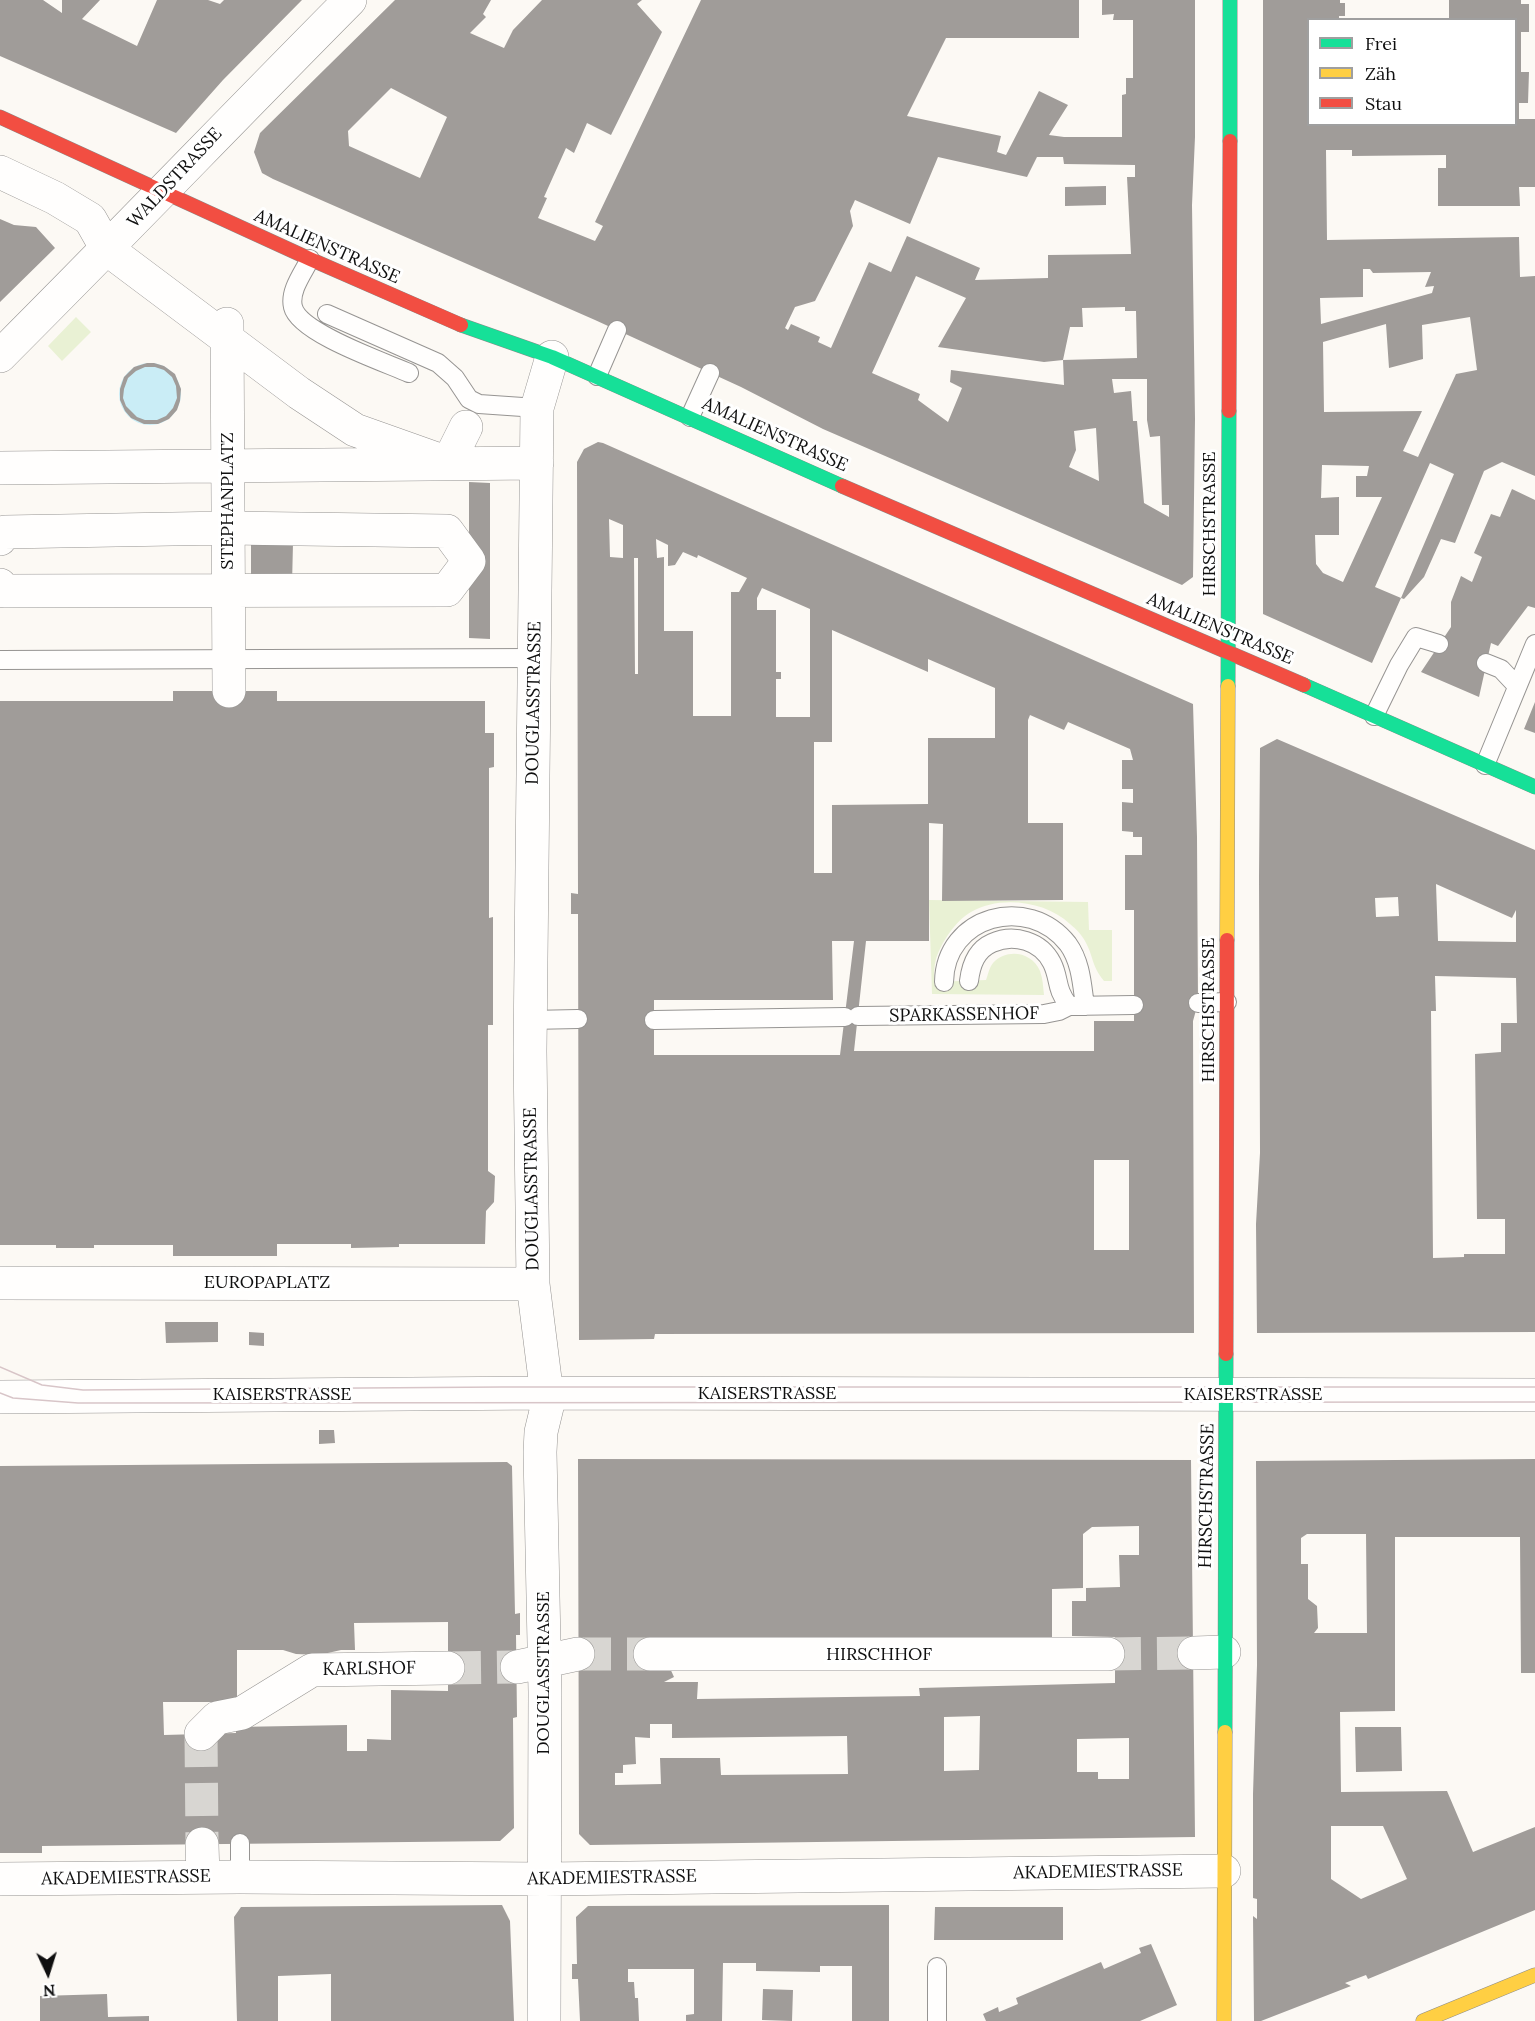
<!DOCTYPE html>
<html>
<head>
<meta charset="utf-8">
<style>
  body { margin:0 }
  #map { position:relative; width:1535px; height:2021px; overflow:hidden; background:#fcf9f4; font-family:Lora,serif }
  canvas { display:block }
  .legend { position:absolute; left:1307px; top:18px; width:210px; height:108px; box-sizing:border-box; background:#fff; border:2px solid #9f9f9f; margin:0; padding:8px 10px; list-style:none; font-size:18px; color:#0f0f0f }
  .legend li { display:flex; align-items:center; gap:12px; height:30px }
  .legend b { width:30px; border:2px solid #9f9f9f }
  .north { position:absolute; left:18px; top:1943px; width:60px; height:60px; -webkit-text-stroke:4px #fff; paint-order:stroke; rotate:176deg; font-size:16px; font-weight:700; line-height:24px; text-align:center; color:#0f0f0f }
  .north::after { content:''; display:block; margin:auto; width:21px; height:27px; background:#0f0f0f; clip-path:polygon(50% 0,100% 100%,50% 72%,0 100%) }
</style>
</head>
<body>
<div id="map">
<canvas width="1535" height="2021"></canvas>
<ul class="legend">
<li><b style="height:8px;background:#16e098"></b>Frei</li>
<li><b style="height:8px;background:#ffcf43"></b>Zäh</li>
<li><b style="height:8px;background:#f24e42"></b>Stau</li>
</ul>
<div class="north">N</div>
</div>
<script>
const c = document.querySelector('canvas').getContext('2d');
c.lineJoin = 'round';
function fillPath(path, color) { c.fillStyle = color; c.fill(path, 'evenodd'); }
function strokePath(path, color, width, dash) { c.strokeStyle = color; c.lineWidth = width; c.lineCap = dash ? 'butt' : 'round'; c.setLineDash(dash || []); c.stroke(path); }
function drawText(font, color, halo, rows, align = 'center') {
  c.font = font + ' Lora,serif'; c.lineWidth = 6; c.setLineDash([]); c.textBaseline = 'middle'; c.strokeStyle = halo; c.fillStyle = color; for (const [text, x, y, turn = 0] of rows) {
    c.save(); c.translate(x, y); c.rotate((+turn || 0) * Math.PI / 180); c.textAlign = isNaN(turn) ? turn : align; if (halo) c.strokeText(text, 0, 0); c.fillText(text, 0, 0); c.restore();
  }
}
const green = new Path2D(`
  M76,317l15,15 -29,29 -14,-15z
  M929,900l159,2 1,28h23v51h-8c-13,-16 -10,-24 -19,-40 -3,-6 -10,-13 -15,-17 -24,-23 -70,-29 -99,-12 -15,8 -30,31 -35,47 -2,7 -2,16 -2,23l52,-2c2,-5 3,-12 7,-17 14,-15 39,-11 47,8 3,8 3,16 4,24l-112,-1z`);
const water = new Path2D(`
  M119 394a31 31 0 1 1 62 0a31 31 0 1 1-62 0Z`);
const building = new Path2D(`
  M0,0h43l19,13v-13h38l-18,19 55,27 20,-46h51l12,4 4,-4h78l-79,80 -47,53 -176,-77z
  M395,0h96l-8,14 3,3 -16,16 34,15 9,-18 29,-30h100l-5,4 25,28 -51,103 -24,-12 -13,30 -8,-5 -22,49 3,1 -9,20 57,23 8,-15 -8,-4 106,-222h378v38h-133l-39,78 94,20 -4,16 9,3 33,-64 29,14 -19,30 15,2h58v-42l4,-1v-16h7v-58h-20l1,-6 -12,1v-15h93v137l-3,68 3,214 -2,158 -11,8 -359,-156 -82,-42 -146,-67 -322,-141 -11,-6 -8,-21 6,-19zM391,88l56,29 -27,61 -71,-32 -1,-15zM938,157l89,20 10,-20h26l1,7 71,1v12h-8l4,77 -83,1v23l-73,2 5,-12 -73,-32 -16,36 -22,-10 -38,86 -13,-6 2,-5 -29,-13 -3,6 -3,-2 10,-21 20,-6 38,-75 -3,-15 5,-11 55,24zM916,276l50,22 -28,49 106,15 19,-2 7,-33h13l-1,-19 43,-1v4h11l1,47 -74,2 1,25 -113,-15 -1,12 12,6 -14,34 -30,-22 2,-6 -48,-21zM1112,379h35v41l3,17 10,-1 2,69h7v12l-25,-14 -7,-82h-4l-2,-30 -17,2zM1096,428l3,53 -30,-14 7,-17 -2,-19z
  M1263,0h77v3h5v13h-6v4h-31v104h208v-104h-67v-20h72v4h8v28h-8v40h8l-1,31h-9v16h16v68h-16l1,19h-82v-38h8v-13l-94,1v-6h-26l1,90 192,-3 1,40 15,-1v200l-33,-14 -18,9 -29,72 -14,-4 -17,38 -20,22 -3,-1 53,-124 -24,-11 -55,124 26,11 -29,65 -109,-49zM1363,269h7l3,4 58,-1 -6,15 9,-1 -2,7 -111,31 -1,-26 43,-1zM1470,317l7,53 -21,4 -38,83 -15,-6 19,-40 -98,1 -1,-70 63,-18 3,44 34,-9 -1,-34zM1322,465l47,1 -2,10h-11v21h26l-39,85 -20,-9 -7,-9 -1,-29h24v-38l-18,1z
  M1106,186v19l-41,1v-19z
  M0,219l14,6 22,2 19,21 -55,54z
  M154,363l10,3 11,8 6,15 -1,12 -3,9 -8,9 -11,5h-14l-13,-6 -6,-7 -5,-11v-11l4,-12 10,-10 13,-4zM145,367h10l9,3 8,7 4,9 1,12 -4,10 -7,8 -9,4h-12l-8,-3 -11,-11 -3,-8 1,-9 4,-11 8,-7z
  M598,442l5,1 590,261 4,133 1,166 -5,18 1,312 -539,1 -1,5 -75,1 -1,-426h-7v-21l7,1 -1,-432 7,-13zM609,519l14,6v33l-13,-1zM656,539l12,6v21l7,-1 8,-13 14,6 1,-3 49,23 -8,14h-8v124h-38v-85h-29v-74l-7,1zM634,558h4v116h-3zM762,588l48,21v108h-34v-38h5v-7h-5v-62h-19v-12zM832,630l96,42v-13l67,29v50h-67v66l-96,1v68h-18v-131h18zM1030,715l34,15 4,-8 62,27 3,11h-11v29h11v14l-11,-1v29l11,1v5h9v18h-17v55h9v111h-40v30h-240l12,-110h63v-118l14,1 -1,77 121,-1v-77h-35v-103zM832,941h22l-14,114h-186v-55h179zM1094,1160h35v90h-35z
  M469,482l21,1v156l-21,-1z
  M1512,489l23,11v108l-7,-2 -30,40 -7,-3 -12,54 -58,-25 30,-45v-25l10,-26 11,6 10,-25 -8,-4 17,-39 9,3z
  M251,542l42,1 -1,42 -41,1z
  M173,691h104v10h208v32h9v34l-5,1v150l4,-1v108h-5v146l7,5 -1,26 -8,9 -1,33h-86v3l-48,1v-4h-74v12h-104v-11h-79v3h-38v-3h-56v-544h173z
  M1535,702v31l-11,-4z
  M1277,739l258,111v482l-278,1 -1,-109 4,-71 -1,-276 1,-129zM1436,884l76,34 4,-8v32l-78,-1zM1398,897l1,19 -23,1 -1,-19zM1435,976l81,2 1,45h-16v29l-26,2 2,165h28v35h-41v3l-31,1 -2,-247h5z
  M165,1322h53v20l-52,1z
  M249,1332l15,1v13l-15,-1z
  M319,1430h15l1,13 -16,1z
  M578,1459l613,1 4,377 -605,8 -11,-11zM1139,1526v29h-20l1,32 -34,1v13h-14v35l43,1v46l-196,5 1,8 -223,3 1,-17h-34l10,-5 -11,-24 -13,1 -1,-17h403v-48l31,-1v-54l9,-7zM980,1716l-1,54 -35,1v-54zM650,1724h22v14l175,-2 1,38 -127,1 -1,-17h-60l1,26 -46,1v-12h8v-8l13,-1 -1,-27 15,1zM1129,1738v41h-31v-7h-21v-33z
  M1535,1459v214h-14l-1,-136h-125v174l-55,1 1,80 106,-1 26,61 62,-25v83l-167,69 -2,-4 -21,8 6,3 -90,35h-7l-1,-105 4,3v-20l-4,-1v-104l4,-129 -1,-204zM1307,1534h59l1,99h-53l4,-5 -1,-22 -9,-7v-35h-7v-26zM1331,1826h52l24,53 -46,20 -30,-20z
  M507,1462l5,4 3,148 5,-1v22h-4l1,82 -4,1 1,110 -14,13 -458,5v7h-42v-387zM448,1622v69l-57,-1v50l-24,-1v12h-20v-26l-111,2v6l-72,2 -1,-33h74v-52h46l13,4 23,1 22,-5h14l-1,-27z
  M1355,1727h46l1,44 -46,1z
  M502,1905l8,16 4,100h-183v-47l-53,2v45h-41l-3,-104 7,-10z
  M889,1905v116h-37v-55h-32v6l-64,-1v-8h-33l-1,58h-36v-6l8,-1v-45h-66v13h6l1,16h3l1,23h-59l-2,-42h-6v-15h5l-1,-47 12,-11z
  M935,1907h128v33h-129z
  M1151,1944l26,61 -37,16h-154l-3,-7 15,-7 1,5 19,-8 -2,-6 85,-36 3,7 37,-16 -2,-5z
  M763,1989l30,1 -1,31 -30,-1z
  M107,1994l1,23 41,-1v5h-109v-25z`);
const streetTunnel = new Path2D(`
  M578,1654h72
  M1108,1654l86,-1
  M448,1668l69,-1
  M201,1734l1,110`);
const lane = new Path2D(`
  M310,259c-7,14 -21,32 -17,48 6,26 91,55 116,66
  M327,314l111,49 17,15 14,21 10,5 58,4
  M597,376l20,-46
  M690,417l20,-44
  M0,660l534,-2
  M1486,663l15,6 15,16
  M1374,716l25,-51 17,-28 23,7
  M1485,765l50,-121
  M969,981c2,-16 7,-31 23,-38 22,-10 49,-2 60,20 8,16 3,25 17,43
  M944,982c1,-66 84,-89 124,-38 13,18 14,41 17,62
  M1198,1003l29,-1
  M858,1016l186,-2 15,-3 10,-5 65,-1
  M530,1020l48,-1
  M654,1020l191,-3
  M240,1877v-34
  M937,2021v-54`);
const street = new Path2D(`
  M0,172l55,26 35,21 17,30 192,144 56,37 93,33 18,-36
  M227,324l2,367
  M0,356c118,-118 233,-238 350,-356
  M0,468l537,-5
  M0,539l5,-7 223,-4 219,3 22,30 -22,29 -443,1 -4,-6
  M0,1283l533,1
  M0,1397l547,-4 988,2
  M1194,1653l30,-1
  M650,1654h458
  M517,1667l61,-13
  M201,1734l16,-16 25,-5 70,-43 136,-2
  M202,1844l1,33
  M0,1879l240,-2 304,2 680,-8
  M544,2021l1,-329 -5,-240 1,-20 7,-29 -15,-119 -3,-233 7,-643 15,-51`);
const fast = new Path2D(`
  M1230,141v-141
  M461,325l91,32 290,129
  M1304,685l231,102
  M1228,686l1,-275
  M1225,1732l1,-378`);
const slow = new Path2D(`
  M1227,940l1,-254
  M1224,2021l1,-289
  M1423,2021l112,-46`);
const jam = new Path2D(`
  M0,117l310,142 151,66
  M1229,411l1,-270
  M842,486l462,199
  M1226,1354l1,-414`);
const tram = new Path2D(`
  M0,1367l42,18 41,5 419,-3h1033
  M0,1393l13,5 65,5 1457,-1`);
const streetNames = [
  ["WALDSTRASSE",175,178,-47],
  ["AMALIENSTRASSE",327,247,24],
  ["AMALIENSTRASSE",775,435,24],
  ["STEPHANPLATZ",228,501,-90],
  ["HIRSCHSTRASSE",1210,524,-90],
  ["AMALIENSTRASSE",1220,629,23],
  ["DOUGLASSTRASSE",534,703,-89],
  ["HIRSCHSTRASSE",1209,1010,-90],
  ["SPARKASSENHOF",964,1015,-1],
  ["DOUGLASSTRASSE",532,1189,-91],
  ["EUROPAPLATZ",267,1283],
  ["KAISERSTRASSE",767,1394],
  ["KAISERSTRASSE",282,1395],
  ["KAISERSTRASSE",1253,1395],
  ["HIRSCHSTRASSE",1207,1496,-89],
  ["HIRSCHHOF",879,1655],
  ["KARLSHOF",369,1669,-1],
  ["DOUGLASSTRASSE",544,1673,-90],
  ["AKADEMIESTRASSE",1098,1872,-1],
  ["AKADEMIESTRASSE",126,1878,-1],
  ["AKADEMIESTRASSE",612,1878,-1]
];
fillPath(green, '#e9f1d4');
fillPath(water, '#caedf6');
fillPath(building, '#a09c99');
strokePath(streetTunnel, '#d8d6d2', 33, [33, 16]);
strokePath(lane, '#969492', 20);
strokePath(street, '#969492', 34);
strokePath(fast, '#8c8b89', 15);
strokePath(slow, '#8c8b89', 15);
strokePath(jam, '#8c8b89', 15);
strokePath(lane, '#fffefd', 18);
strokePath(street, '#fffefd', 33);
strokePath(fast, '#16e098', 14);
strokePath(slow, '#ffcf43', 14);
strokePath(jam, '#f24e42', 14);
strokePath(tram, '#d8c5c8', 1.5);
drawText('18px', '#0f0f0f', '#fff', streetNames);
</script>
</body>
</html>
